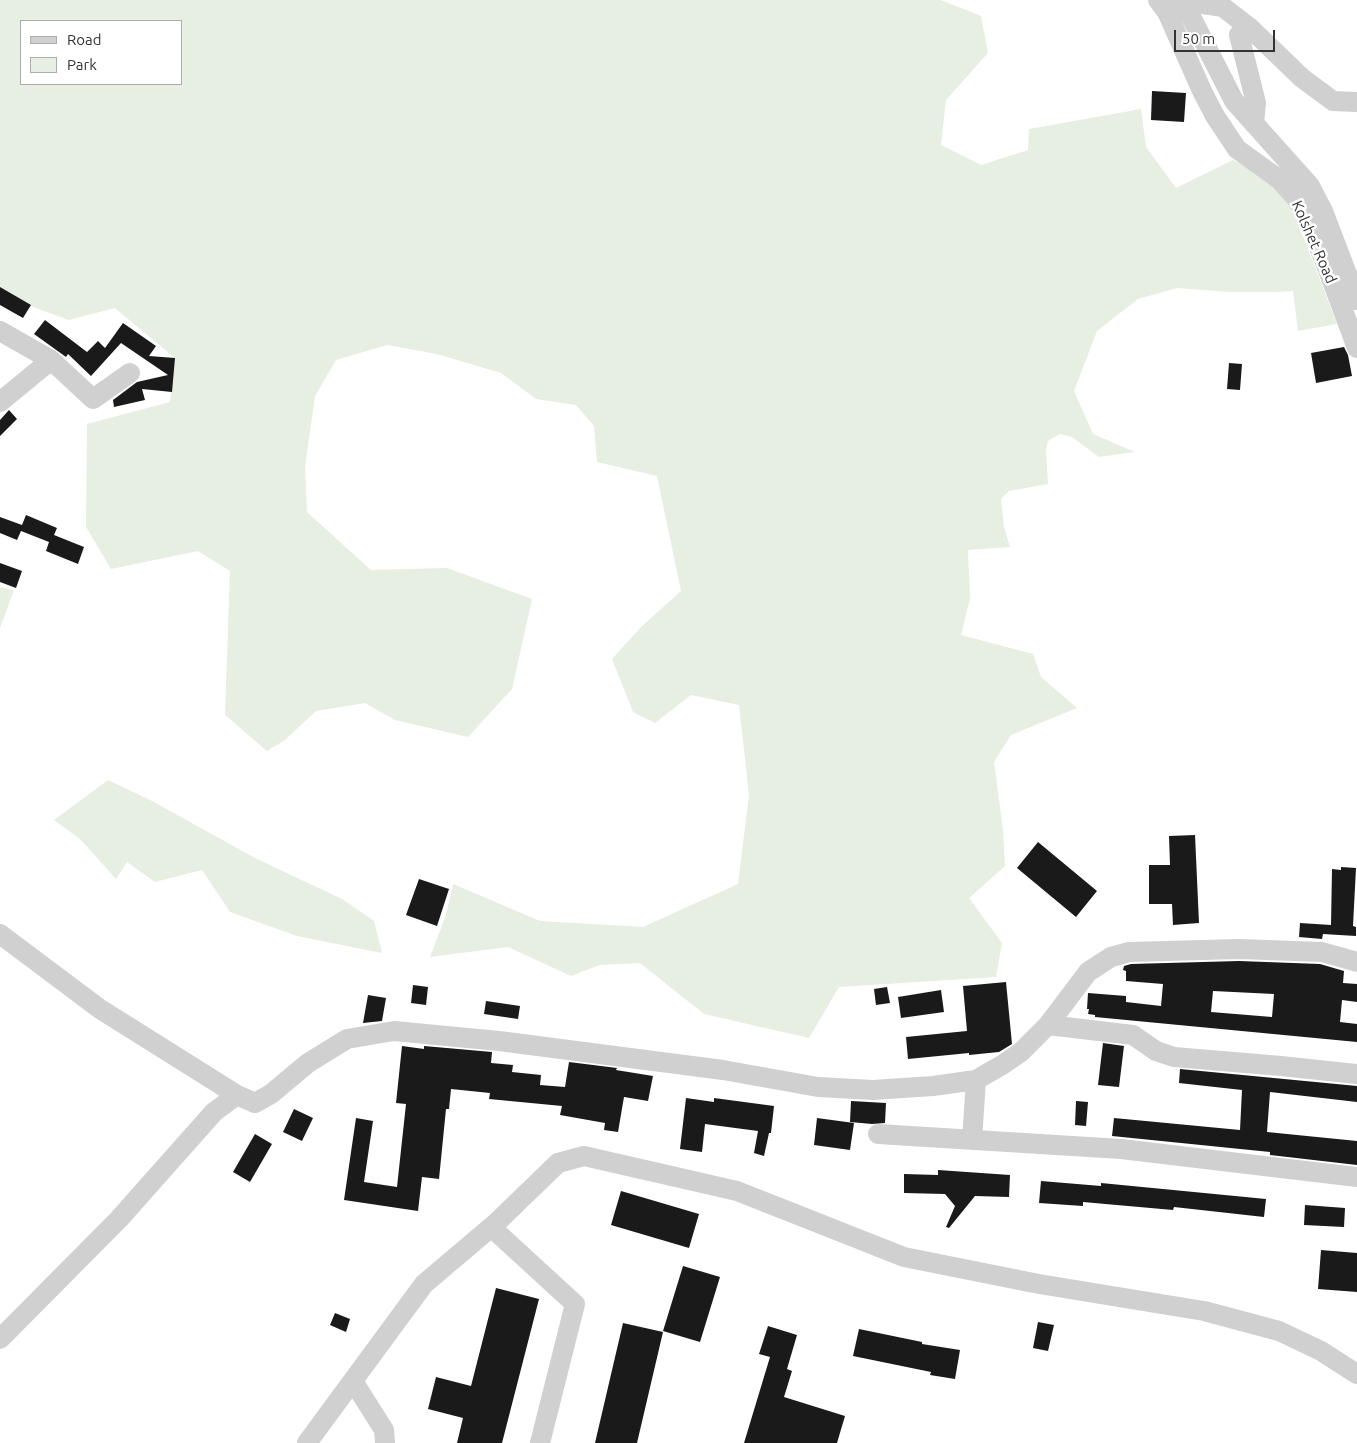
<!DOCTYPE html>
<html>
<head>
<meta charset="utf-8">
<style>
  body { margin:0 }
  #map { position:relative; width:1357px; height:1443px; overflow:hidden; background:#fff; font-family:Ubuntu,sans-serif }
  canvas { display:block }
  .legend { position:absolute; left:20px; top:20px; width:162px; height:65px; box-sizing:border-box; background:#fff; border:1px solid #adadad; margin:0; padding:6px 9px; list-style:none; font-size:15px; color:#333 }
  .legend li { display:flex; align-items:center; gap:10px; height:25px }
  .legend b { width:25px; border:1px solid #adadad }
  .scale { position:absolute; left:1174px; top:30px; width:101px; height:22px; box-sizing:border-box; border:2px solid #333; border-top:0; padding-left:6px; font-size:15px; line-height:18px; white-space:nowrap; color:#333; -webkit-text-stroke:4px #fff; paint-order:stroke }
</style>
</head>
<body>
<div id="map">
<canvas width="1357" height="1443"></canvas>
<ul class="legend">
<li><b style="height:6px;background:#d0d0d0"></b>Road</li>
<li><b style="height:14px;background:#e6efe1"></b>Park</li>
</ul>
<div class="scale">50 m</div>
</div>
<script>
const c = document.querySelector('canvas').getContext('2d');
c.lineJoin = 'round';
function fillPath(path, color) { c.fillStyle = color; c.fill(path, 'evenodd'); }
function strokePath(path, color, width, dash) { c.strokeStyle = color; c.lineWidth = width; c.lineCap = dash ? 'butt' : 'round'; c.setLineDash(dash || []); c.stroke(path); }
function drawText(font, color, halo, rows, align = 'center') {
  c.font = font + ' Ubuntu,sans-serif'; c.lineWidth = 5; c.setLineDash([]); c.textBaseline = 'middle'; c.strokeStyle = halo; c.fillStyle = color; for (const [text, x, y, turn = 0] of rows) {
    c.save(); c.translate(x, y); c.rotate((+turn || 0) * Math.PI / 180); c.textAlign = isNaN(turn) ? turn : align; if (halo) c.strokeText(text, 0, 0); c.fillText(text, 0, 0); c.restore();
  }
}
const green = new Path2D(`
  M0,0h941l40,16 7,37 -42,47 -5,45 40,20 47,-15 1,-21 112,-20 5,38 30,41 57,-28 25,12 33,33 46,119 -39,7 -5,-40 -19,1h-44l-53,-4 -39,11 -41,32 -23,60 19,43 42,18 -36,5 -27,-20 -12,-3 -12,7 -2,8 2,35 -39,7 -8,8 3,28 6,20 -42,3 2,48 -9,37 72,19 8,23 36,31 -66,27 -17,27 9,68 2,36 -36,32 33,45 -6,34 -157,10 -30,51 -105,-24 -64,-51 -40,2 -29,11 -63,-29 -78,10 16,-42 7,-31 87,37 103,6 95,-43 11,-89 -10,-90 -48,-10 -36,28 -22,-11 -21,-53 29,-32 40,-36 -24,-115 -60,-14 -3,-36 -18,-21 -40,-6 -35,-26 -64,-19 -50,-9 -51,15 -21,36 -10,71 2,45 64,58 76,-2 85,31 -20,90 -44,48 -73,-17 -30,-17 -49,8 -31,29 -18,11 -42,-36 5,-144 -32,-20 -87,18 -25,-42 1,-103 83,-22 5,-44 -60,-50 -46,12 -69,-25zM21,21h160v63h-160z
  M0,587l14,3 -14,38z
  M108,780l44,21 103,57 87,41 32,22 8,32 -85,-17 -67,-24 -28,-42 -47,12 -28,-20 -11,17 -36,-40 -26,-19z`);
const building = new Path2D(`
  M1152,91l34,2 -2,29 -33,-2z
  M0,287l31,18 -8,13 -23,-13z
  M45,320l42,32 11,-11 7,7 18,-25 33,23 -7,10 26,2 -3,34 -30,-3 3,11 -31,7 -1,-7 24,-18 31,-7 -47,-32 -30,33 -23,-22 -2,3 -32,-23z
  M1344,347l4,8 4,21 -36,7 -5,-30z
  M1229,363l13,1 -2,26 -13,-1z
  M9,410l8,9 -17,17v-16z
  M26,515l31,13 -3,7 30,12 -6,17 -32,-13 3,-9 -28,-11 -4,9 -17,-7v-16l22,8z
  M0,563l22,8 -6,17 -16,-6z
  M1195,835l4,88 -26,2 -1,-21h-23v-39h21l-1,-29z
  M1038,842l59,49 -21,26 -59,-49z
  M1341,867l15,1 -3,58 3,1v9l-33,-2 -1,5 -23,-2 1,-14 31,2 1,-56 9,1z
  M419,879l30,10 -12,37 -31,-11z
  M1239,961l81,3 24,7 -1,12 14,1v18l-15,-2 -2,22 17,2v18l-262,-25v-2l-7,-1 1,-5h-2l1,-16 38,3v6l35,4 2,-22 -37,-3v-10l-3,-1 1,-4 7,-2zM1213,991l61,3 -2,23 -61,-5z
  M1006,982l6,62 -13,8 -30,3v-2l-61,6 -2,-22 61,-6 -4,-45z
  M413,985l15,2 -2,18 -15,-2z
  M887,987l3,16 -14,2 -2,-16z
  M941,990l3,22 -43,6 -3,-21z
  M368,995l18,3 -4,23 -19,2z
  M486,1001l34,5 -2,13 -34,-5z
  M1103,1043l21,3 -5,41 -21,-2z
  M402,1046l22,3v-3l68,6 -1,11 22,2 -1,7 29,3 -1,10 25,2 4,-25 48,6 -1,2 37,6 -5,25 -24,-4 -6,35 -14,-2 1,-7 -45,-8 2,-9 -73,-7 1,-6 -39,-4 -2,20h-3l-7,70 -17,-2 -4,34 -74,-11 12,-82 17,3 -9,61 33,5 9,-83 -10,-1z
  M1180,1069l177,17v16l-87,-10 -3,40 90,9v24l-87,-10v-3l-158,-16 2,-18 126,12 2,-40 -63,-7z
  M686,1098l28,4v-4l60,8 -3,27h-2l-5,23 -10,-3 4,-22 -53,-7 -3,28 -22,-3z
  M851,1101l35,2 -1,20 -13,1 -22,-2z
  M1076,1101l12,1 -2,24 -11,-1z
  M294,1109l19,9 -11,23 -19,-9z
  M817,1118l37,5 -4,27 -36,-5z
  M255,1134l17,10 -22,38 -17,-10z
  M938,1170l72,5 -1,22 -34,-1 -26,32 -3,-1 9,-21 -10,-12 -41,-1v-19l34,1z
  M1041,1181l60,5v-3l165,16 -2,18 -90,-10 -1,3 -90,-8v4l-44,-3z
  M621,1191l78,23 -10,34 -78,-23z
  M1305,1205l40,3 -1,19 -40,-2z
  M1321,1250l36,3v39l-39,-3z
  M683,1266l37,11 -20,65 -37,-11z
  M496,1288l43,11 -37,144h-45l6,-25 -35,-9 8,-32 35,9z
  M335,1313l15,6 -4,13 -16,-7z
  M1038,1322l16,3 -6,26 -15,-3z
  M623,1323l40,9 -26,111h-42z
  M768,1326l29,9 -10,34 5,2 -8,26 61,19 -8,27h-93l26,-86 -11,-3z
  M859,1329l63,13v2l38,6 -5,29 -25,-4 1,-3 -78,-16z`);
const minor = new Path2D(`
  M1158,0l9,12 35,79 13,25 22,33 43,31 17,19 10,18 21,53 29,78
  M1181,0l2,1 51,100 76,85 13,25 34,89
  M1174,7l9,-6 40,6 27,21 52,50 31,23 24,1
  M1250,28l-11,7 17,68 -2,21
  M0,331l51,29
  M0,402l51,-42 42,39 37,-26
  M0,934l100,75 137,86 18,8 16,-9 37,-31 39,-24 47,-8 105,10 224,29 95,17 55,3 60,-4 43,-6 26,-15 19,-13 27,-27 40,-53 23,-15 18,-5 110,-3 83,3 35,10
  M1048,1025l85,10 23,16 18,6 107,9 76,8
  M878,1134l243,15 236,28
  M972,1140l4,-60
  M491,1227l84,77 -35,139
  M0,1339l119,-120 95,-107 23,-17
  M353,1381l31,49 1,13
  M307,1443l117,-159 72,-61 62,-60 26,-7 153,35 167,66 135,27 165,27 75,20 42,20 36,23`);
const streetNames = [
  ["Kolshet Road",1314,242,66]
];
fillPath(green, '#e6efe1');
fillPath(building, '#1a1a1a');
strokePath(minor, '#d0d0d0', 20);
drawText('15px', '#333', '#fff', streetNames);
</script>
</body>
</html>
